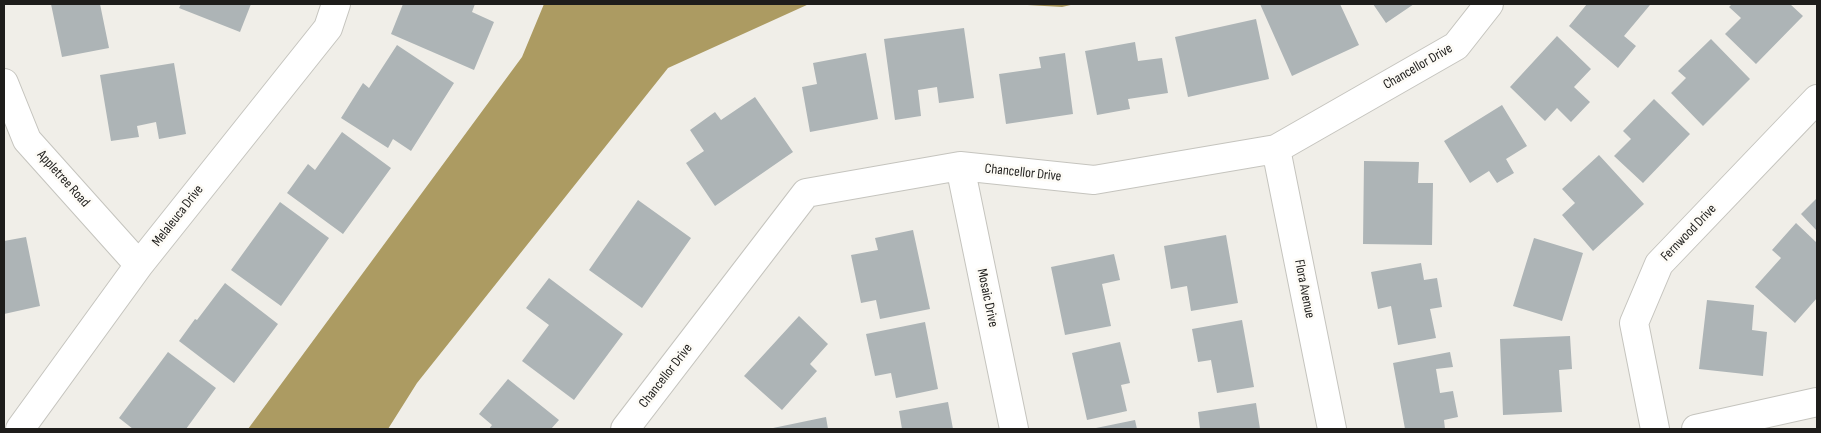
<!DOCTYPE html>
<html>
<head>
<meta charset="utf-8">
<style>
  body { margin:0 }
  #map { position:relative; width:1821px; height:433px; overflow:hidden; background:#f0eee8; font-family:"Sofia Sans Condensed",sans-serif }
  canvas { display:block }
  .frame { position:absolute; inset:0; border:5px solid #1e1d1b; pointer-events:none }
</style>
</head>
<body>
<div id="map">
<canvas width="1821" height="433"></canvas>
<div class="frame"></div>
</div>
<script>
const c = document.querySelector('canvas').getContext('2d');
c.lineJoin = 'round';
function fillPath(path, color) { c.fillStyle = color; c.fill(path, 'evenodd'); }
function strokePath(path, color, width, dash) { c.strokeStyle = color; c.lineWidth = width; c.lineCap = dash ? 'butt' : 'round'; c.setLineDash(dash || []); c.stroke(path); }
function drawText(font, color, halo, rows, align = 'center') {
  c.font = font + ' "Sofia Sans Condensed",sans-serif'; c.lineWidth = 5; c.setLineDash([]); c.textBaseline = 'middle'; c.strokeStyle = halo; c.fillStyle = color; for (const [text, x, y, turn = 0] of rows) {
    c.save(); c.translate(x, y); c.rotate((+turn || 0) * Math.PI / 180); c.textAlign = isNaN(turn) ? turn : align; if (halo) c.strokeText(text, 0, 0); c.fillText(text, 0, 0); c.restore();
  }
}
const water = new Path2D(`
  M544,4h265l-141,64 -251,315 -29,46h-140l274,-372z
  M1010,4h65l-13,3z`);
const building = new Path2D(`
  M51,4h49l9,44 -47,9z
  M181,4h70l-11,28 -61,-24z
  M403,4h72l-3,8 22,10 -20,48 -83,-36z
  M1260,4h80l19,41 -67,31z
  M1373,4h41l-28,19z
  M1587,4h62l1,1 -26,31 12,10 -18,22 -49,-42z
  M1732,4h58l13,12 -47,48 -31,-30 16,-16 -12,-11z
  M1256,19l13,60 -81,18 -13,-60z
  M964,28l10,70 -35,5 -2,-16 -19,3 3,26 -26,4 -11,-81z
  M1557,36l34,33 -17,18 16,15 -19,20 -14,-14 -12,13 -35,-34z
  M1711,39l39,40 -47,47 -32,-33 15,-15 -8,-7z
  M1135,42l3,19 24,-3 6,35 -40,6 2,10 -33,6 -12,-64z
  M397,45l57,38 -43,68 -18,-12 -5,9 -47,-30 22,-35 6,5z
  M866,53l12,66 -68,13 -8,-45 15,-3 -4,-21z
  M1065,53l8,61 -67,10 -7,-50 42,-6 -2,-11z
  M174,63l12,71 -27,5 -3,-17 -19,4 2,11 -28,4 -11,-66z
  M755,97l38,55 -78,54 -29,-43 18,-12 -14,-21 25,-18 6,8z
  M1654,99l36,35 -47,49 -29,-27 17,-17 -8,-8z
  M1502,105l25,41 -21,13 8,14 -17,10 -8,-12 -19,12 -26,-42z
  M342,132l49,36 -48,66 -56,-41 21,-29 7,6z
  M1599,155l45,49 -51,47 -31,-36 13,-12 -13,-14z
  M1364,161l55,1 -1,21h15l-1,62 -69,-1z
  M1817,198v33l-16,-17z
  M638,200l53,38 -49,70 -53,-38z
  M280,202l49,36 -48,68 -50,-36z
  M1796,223l21,20v55l-22,25 -40,-36 26,-29 -9,-8z
  M913,230l17,79 -50,10 -4,-19 -15,3 -10,-48 27,-5 -3,-12z
  M1226,235l12,68 -47,8 -4,-25 -16,3 -7,-43z
  M26,237l14,69 -36,8v-73z
  M1534,238l49,15 -21,68 -49,-15z
  M1114,254l6,26 -18,4 9,42 -46,9 -14,-68z
  M1421,263l3,17 13,-2 5,29 -12,2 6,29 -38,7 -7,-39 -13,3 -7,-37z
  M549,278l74,56 -49,66 -52,-39 27,-36 -23,-17z
  M225,283l53,41 -44,59 -55,-42 16,-22 2,1z
  M1707,300l47,5 -2,25 15,2 -4,44 -64,-7z
  M799,316l29,28 -18,20 7,7 -35,39 -38,-34z
  M1242,320l12,67 -37,6 -6,-33 -13,2 -6,-33z
  M925,322l13,67 -42,9 -5,-25 -16,3 -9,-42z
  M1570,336l2,33 -13,1 3,42 -59,3 -3,-76z
  M1120,342l10,41 -9,2 6,26 -40,9 -15,-67z
  M168,352l48,36 -30,41h-53l-14,-11z
  M1450,352l3,15 -17,2 4,24 13,-2 5,26 -14,3 1,9h-40l-12,-66z
  M508,379l51,41 -8,9h-62l3,-4 -13,-11z
  M948,402l5,27h-51l-3,-18z
  M1256,403l4,26h-60l-2,-17z
  M826,417l2,12h-55v-1z
  M1135,420l2,9h-41v-1z`);
const minor = new Path2D(`
  M4,83l23,57 112,125
  M1276,149l56,280
  M960,166l54,263
  M20,429l119,-164 189,-237 8,-24
  M625,429l181,-236 154,-27 134,14 182,-31 180,-103 33,-42
  M1655,429l-21,-106 25,-59 158,-165
  M1696,429l121,-27`);
const streetNames = [
  ["Chancellor Drive",1418,67,-30],
  ["Chancellor Drive",1023,173,6],
  ["Appletree Road",63,179,48],
  ["Melaleuca Drive",178,216,-52],
  ["Fernwood Drive",1689,233,-46],
  ["Flora Avenue",1304,289,79],
  ["Mosaic Drive",987,298,78],
  ["Chancellor Drive",666,376,-52]
];
fillPath(water, '#ac9b62');
fillPath(building, '#adb4b6');
strokePath(minor, '#c5c4be', 30);
strokePath(minor, '#fff', 28);
drawText('14px', '#1e1d1b', '#fdfbf6', streetNames);
</script>
</body>
</html>
